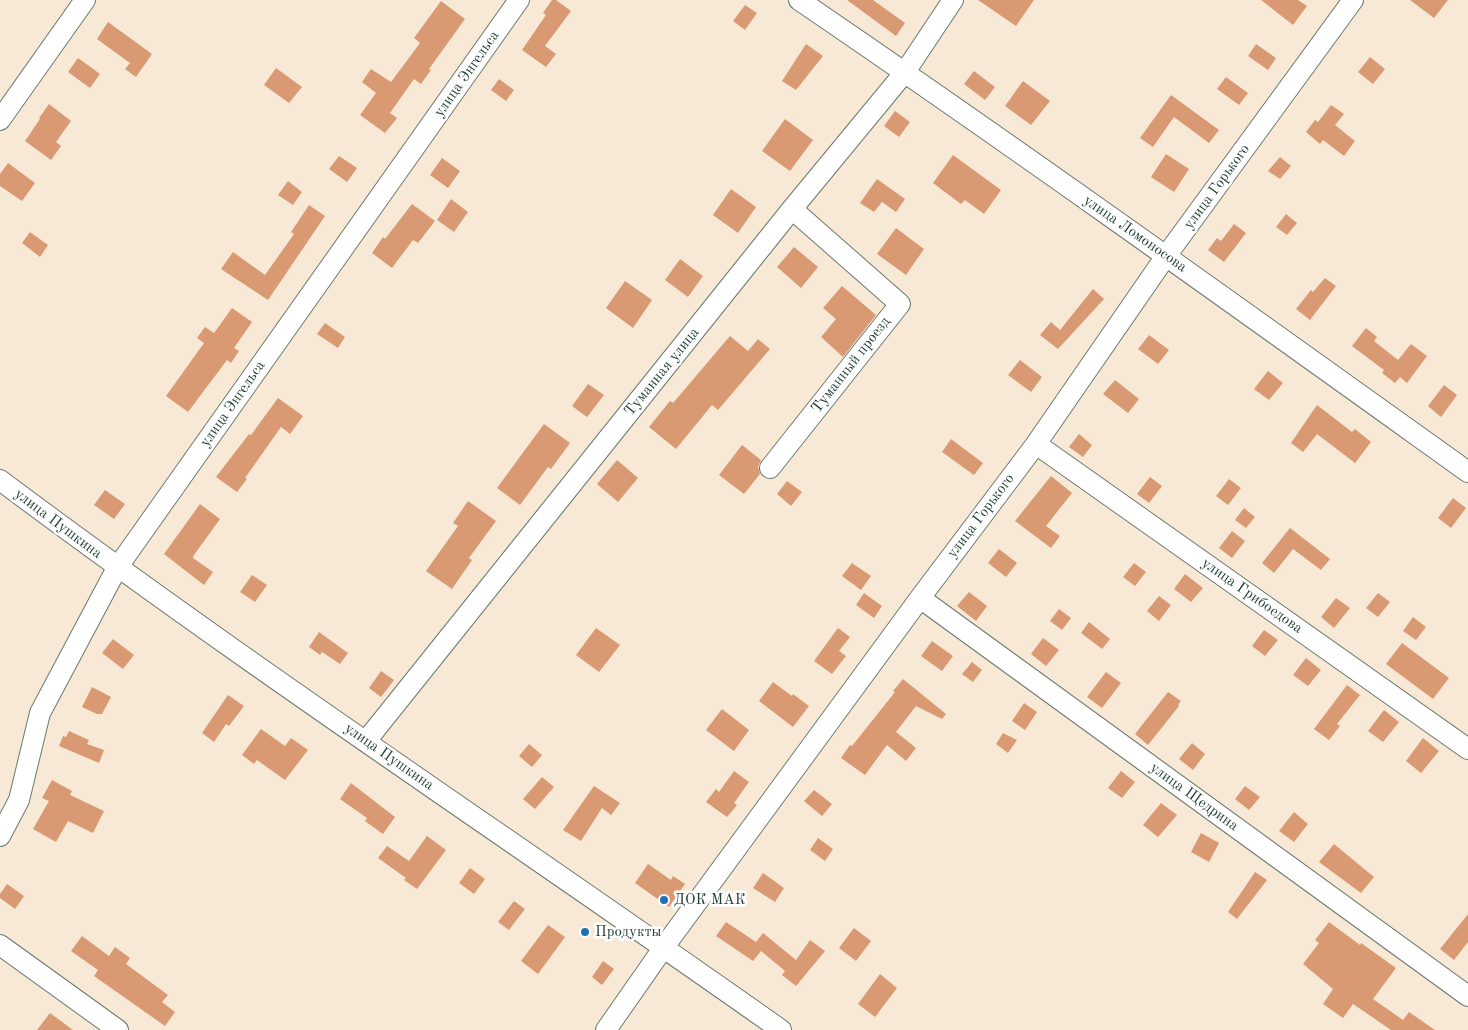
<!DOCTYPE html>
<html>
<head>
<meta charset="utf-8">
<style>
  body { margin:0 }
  canvas { display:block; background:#f7e9d6 }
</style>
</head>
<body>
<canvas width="1468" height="1030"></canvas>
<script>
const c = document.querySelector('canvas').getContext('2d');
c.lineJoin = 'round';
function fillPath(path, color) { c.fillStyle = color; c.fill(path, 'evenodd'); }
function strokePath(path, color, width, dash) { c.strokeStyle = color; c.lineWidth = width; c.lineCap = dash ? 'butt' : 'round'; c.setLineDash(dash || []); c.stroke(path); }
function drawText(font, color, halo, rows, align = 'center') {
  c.font = font + ' "Old Standard TT",serif'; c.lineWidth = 5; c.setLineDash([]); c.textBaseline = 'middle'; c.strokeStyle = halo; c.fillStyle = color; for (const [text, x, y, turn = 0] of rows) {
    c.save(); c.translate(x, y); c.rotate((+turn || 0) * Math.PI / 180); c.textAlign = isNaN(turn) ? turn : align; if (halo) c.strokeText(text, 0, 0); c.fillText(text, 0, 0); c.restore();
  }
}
const building = new Path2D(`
  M552,0h4l15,11 -26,35 11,8 -10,13 -24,-17 24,-35 -3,-2z
  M847,0h26l32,23 -9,13z
  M978,0h56l-18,26z
  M1261,0h37l9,6 -14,19z
  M1410,0h38l-14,18z
  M441,1l24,18 -36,50 2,1 -10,14 -7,-5 -24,34 7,5 -12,15 -25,-18 16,-22 -14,-11 9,-13 20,13 29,-39 -6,-5z
  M745,5l12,8 -12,17 -12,-9z
  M108,22l44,32 -16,23 -11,-8 5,-6 -33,-24z
  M806,44l17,12 -27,34 -14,-9z
  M1256,44l20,14 -8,12 -20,-14z
  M1370,57l15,12 -12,15 -15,-12z
  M78,58l22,16 -10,14 -22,-16z
  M276,68l26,19 -13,16 -25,-18z
  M974,71l21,16 -10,13 -21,-16z
  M1226,77l22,16 -9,12 -22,-16z
  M499,79l15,11 -8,11 -15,-11z
  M1023,81l27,20 -19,24 -26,-19z
  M1171,95l48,35 -10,13 -35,-26 -21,30 -13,-9z
  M49,104l22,17 -15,21 5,4 -10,14 -26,-19 15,-22 -1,-1z
  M1331,105l13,9 -9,11 20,16 -11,15 -21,-16 -3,4 -14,-12 9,-12 3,2z
  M895,111l15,11 -11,15 -15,-11z
  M785,119l28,21 -23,31 -28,-20z
  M1166,154l23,15 -15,23 -23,-15z
  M953,155l48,35 -17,24 -19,-14 -4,4 -28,-21z
  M339,156l18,12 -10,14 -18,-13z
  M1280,157l11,9 -11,13 -12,-8z
  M442,158l18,13 -12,17 -18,-13z
  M8,163l27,20 -13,18 -22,-15v-12z
  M877,179l28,20 -9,13 -14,-10 -8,10 -14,-9z
  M288,181l14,11 -9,13 -15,-10z
  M731,189l25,18 -18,26 -25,-18z
  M451,199l17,13 -14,20 -17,-12z
  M412,204l23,17 -17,22 -5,-3 -21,28 -20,-15 11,-16 2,2z
  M309,205l16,11 -57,84 -47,-31 12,-17 32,23 29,-41 -3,-2z
  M1286,214l11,9 -10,12 -11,-8z
  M1234,224l12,9 -22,29 -16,-12 9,-12 4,3z
  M896,228l28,21 -18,26 -29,-21z
  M30,232l18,13 -8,12 -18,-14z
  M794,247l24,20 -17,21 -24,-21z
  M680,259l23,17 -15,21 -23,-17z
  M1325,278l11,8 -26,34 -14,-11 15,-19 2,2z
  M625,281l27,19 -19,28 -27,-20z
  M842,286l34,29 -33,42 -22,-20 15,-18 -13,-11z
  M1093,289l11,10 -46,50 -18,-14 11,-13 9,8z
  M232,308l20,14 -18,26 5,3 -8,12 -4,-3 -39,52 -22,-16 38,-53 -7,-5 8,-11 9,6z
  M325,323l20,14 -7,11 -21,-14z
  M1366,328l11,9 -3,4 24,19 13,-16 16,12 -20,27 -7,-6 -5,6 -13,-10 2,-3 -32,-24z
  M1149,335l20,15 -11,14 -20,-15z
  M730,336l18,15 10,-12 12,10 -52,61 -6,-5 -36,44 -27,-22 21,-26 3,2z
  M1020,360l22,17 -11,15 -23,-17z
  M1268,371l15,12 -14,17 -15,-11z
  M1115,380l24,19 -11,14 -25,-19z
  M588,384l16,11 -17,22 -15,-11z
  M1444,385l13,10 -16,22 -13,-11z
  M278,398l25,18 -13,18 -9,-7 -36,51 2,1 -10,13 -21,-15 33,-43 2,1z
  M1317,405l35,27 3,-3 16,13 -16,21 -38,-29 -14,18 -12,-9z
  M544,424l26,19 -19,26 -3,-2 -28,38 -23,-17z
  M1079,434l13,11 -9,12 -14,-10z
  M951,439l32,24 -9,12 -32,-23z
  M742,445l19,15 -3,7 2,7 -16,20 -25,-19z
  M617,460l21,18 -20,24 -21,-18z
  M1051,476l21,17 -26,33 14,10 -9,12 -36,-27z
  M1150,477l12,9 -13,17 -12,-9z
  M1229,479l12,9 -13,17 -12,-9z
  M787,481l15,11 -11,14 -14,-12z
  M105,490l20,14 -11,15 -20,-14z
  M1453,498l13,10 -15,20 -13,-10z
  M468,501l28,20 -27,37 3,2 -20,29 -26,-18 32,-45 -5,-3z
  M200,504l20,15 -26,36 -1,3 20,14 -9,13 -40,-31z
  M1244,508l11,9 -9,11 -11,-8z
  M1290,528l40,31 -9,11 -28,-21 -19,24 -12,-10z
  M1232,531l13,10 -13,17 -13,-10z
  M999,549l18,14 -11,14 -18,-14z
  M852,563l19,13 -10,14 -19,-14z
  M1134,563l12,9 -11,14 -12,-9z
  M1185,574l18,14 -12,14 -17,-13z
  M252,575l15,10 -12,17 -15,-10z
  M969,592l18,14 -11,15 -19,-15z
  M864,593l18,13 -8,12 -18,-13z
  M1378,593l12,9 -12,15 -12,-9z
  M1159,596l12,9 -12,16 -12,-10z
  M1336,598l14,10 -16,20 -13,-11z
  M1059,609l12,9 -9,12 -12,-9z
  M1413,617l13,10 -10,13 -13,-9z
  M1089,622l21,17 -8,10 -21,-16z
  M596,628l24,17 -21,27 -23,-17z
  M838,628l12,9 -11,14 7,5 -14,18 -18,-13z
  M1264,630l14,10 -13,16 -13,-10z
  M319,632l29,21 -8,11 -18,-12 -2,3 -11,-8z
  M1043,638l16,12 -13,16 -15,-12z
  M113,639l21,16 -11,14 -21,-16z
  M932,641l21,15 -11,15 -21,-15z
  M1402,643l47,35 -16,21 -47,-35z
  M1306,658l15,12 -13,16 -15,-11z
  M972,662l10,8 -9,12 -11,-8z
  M381,671l13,9 -13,17 -12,-9z
  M1106,672l15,11 -19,25 -15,-11z
  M903,679l43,35 -4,5 -26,-13 -20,26 20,16 -10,13 -19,-16 -22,30 -24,-17 9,-13 2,1 43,-54 -2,-1z
  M773,682l19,14 1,-2 16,12 -16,21 -34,-26z
  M1347,685l13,10 -23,29 3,2 -11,14 -15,-11z
  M92,687l19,10 -9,17h-5l-15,-7z
  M1168,692l13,9 -3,4 1,1 -31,39 -13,-11z
  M228,695l16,11 -15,20 -3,-2 -12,18 -12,-9z
  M1024,703l13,9 -12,18 -13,-9z
  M722,709l27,21 -15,21 -28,-21z
  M1384,710l15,12 -16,20 -15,-11z
  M261,729l24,17 6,-8 17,12 -23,30 -28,-20 -3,4 -12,-9z
  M69,731l20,9 -2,4 17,6 -5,13 -40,-17 4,-10 3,1z
  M1003,733l14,7 -9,13 -12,-9z
  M1423,738l16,13 -18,22 -15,-12z
  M1192,743l13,11 -12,16 -14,-11z
  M529,744l13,11 -10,12 -13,-11z
  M734,771l15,11 -15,21 3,2 -10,12 -21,-15 10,-13 3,3z
  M1121,771l14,11 -13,16 -14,-10z
  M542,777l12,10 -19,22 -12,-10z
  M52,780l20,11 -2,4 34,16 -11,22 -25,-12 -12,21 -23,-13 16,-28 -7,-3z
  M351,783l44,34 -12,17 -18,-13 2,-3 -27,-19z
  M594,786l26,17 -9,12 -9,-7 -21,33 -18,-11z
  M1245,786l15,11 -11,13 -14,-11z
  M814,790l18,14 -10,12 -18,-15z
  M1161,803l16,12 -19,22 -15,-12z
  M1294,812l14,12 -14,18 -15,-11z
  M1201,833l18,10 -10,19 -18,-10z
  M427,836l19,14 -29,39 -13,-9 2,-2 -28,-20 9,-12 22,15z
  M818,838l15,11 -8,12 -15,-11z
  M1334,844l40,33 -13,16 -42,-31z
  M648,864l23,16 2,-4 12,8 -16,23 -34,-24z
  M470,868l15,11 -11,15 -15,-11z
  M1255,872l12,8 -30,39 -9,-7z
  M763,873l21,15 -9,14 -22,-14z
  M7,884l17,12 -9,13 -15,-11v-4z
  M514,901l11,8 -16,21 -11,-8z
  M1468,914v28l-14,18 -14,-11z
  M726,922l30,20 7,-9 33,27 14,-20 15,11 -29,35 -14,-11 3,-4 -24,-20 -8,10 -37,-25z
  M1329,922l31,23 1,-2 35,25 -23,31 30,21 6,-8 26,18h-44l-38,-26 -10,14 -20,-14 10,-15 -30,-25 16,-21 -4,-3z
  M548,925l17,12 -27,37 -17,-13z
  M854,928l17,13 -15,20 -17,-13z
  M82,936l27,20 6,-9 15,11 -4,6 42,31 -6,7 13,10 -10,14 -71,-50 4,-6 -27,-19z
  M603,961l11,8 -12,16 -10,-8z
  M880,974l17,14 -22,29 -17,-13z
  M50,1013l23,17h-36z`);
const street = new Path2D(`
  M799,0c226,154 447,313 669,472
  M0,120l85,-120
  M1036,444l432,305
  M770,468l130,-164 -108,-95
  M0,480c255,191 521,366 781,550
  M920,598l548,398
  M366,741l426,-532 113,-137 48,-72
  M0,836l19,-36 21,-87 77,-145 402,-568
  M0,945l118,85
  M606,1030l58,-83 256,-349 116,-154 130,-188 187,-256`);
const markers = [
  [664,900,5,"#1f6fb2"],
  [585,932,5,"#1f6fb2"]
];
const streetNames = [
  ["улица Энгельса",467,74,-55],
  ["улица Горького",1217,187,-54],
  ["улица Ломоносова",1135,234,35],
  ["Туманный проезд",851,365,-52],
  ["Туманная улица",662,372,-51],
  ["улица Энгельса",233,404,-55],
  ["улица Горького",981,516,-53],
  ["улица Пушкина",58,524,37],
  ["улица Грибоедова",1252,596,35],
  ["улица Пушкина",389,757,35],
  ["улица Щедрина",1194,797,36]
];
const poiNames = [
  ["ДОК МАК",674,900],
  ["Продукты",595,932]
];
fillPath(building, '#d99973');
strokePath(street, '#6b796d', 22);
strokePath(street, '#fff', 20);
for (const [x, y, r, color] of markers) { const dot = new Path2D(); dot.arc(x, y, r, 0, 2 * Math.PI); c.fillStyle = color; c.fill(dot); strokePath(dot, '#fff', 2); }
drawText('15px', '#1f3d34', '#fff', streetNames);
drawText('15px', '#1f3d34', '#fff', poiNames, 'left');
</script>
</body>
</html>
